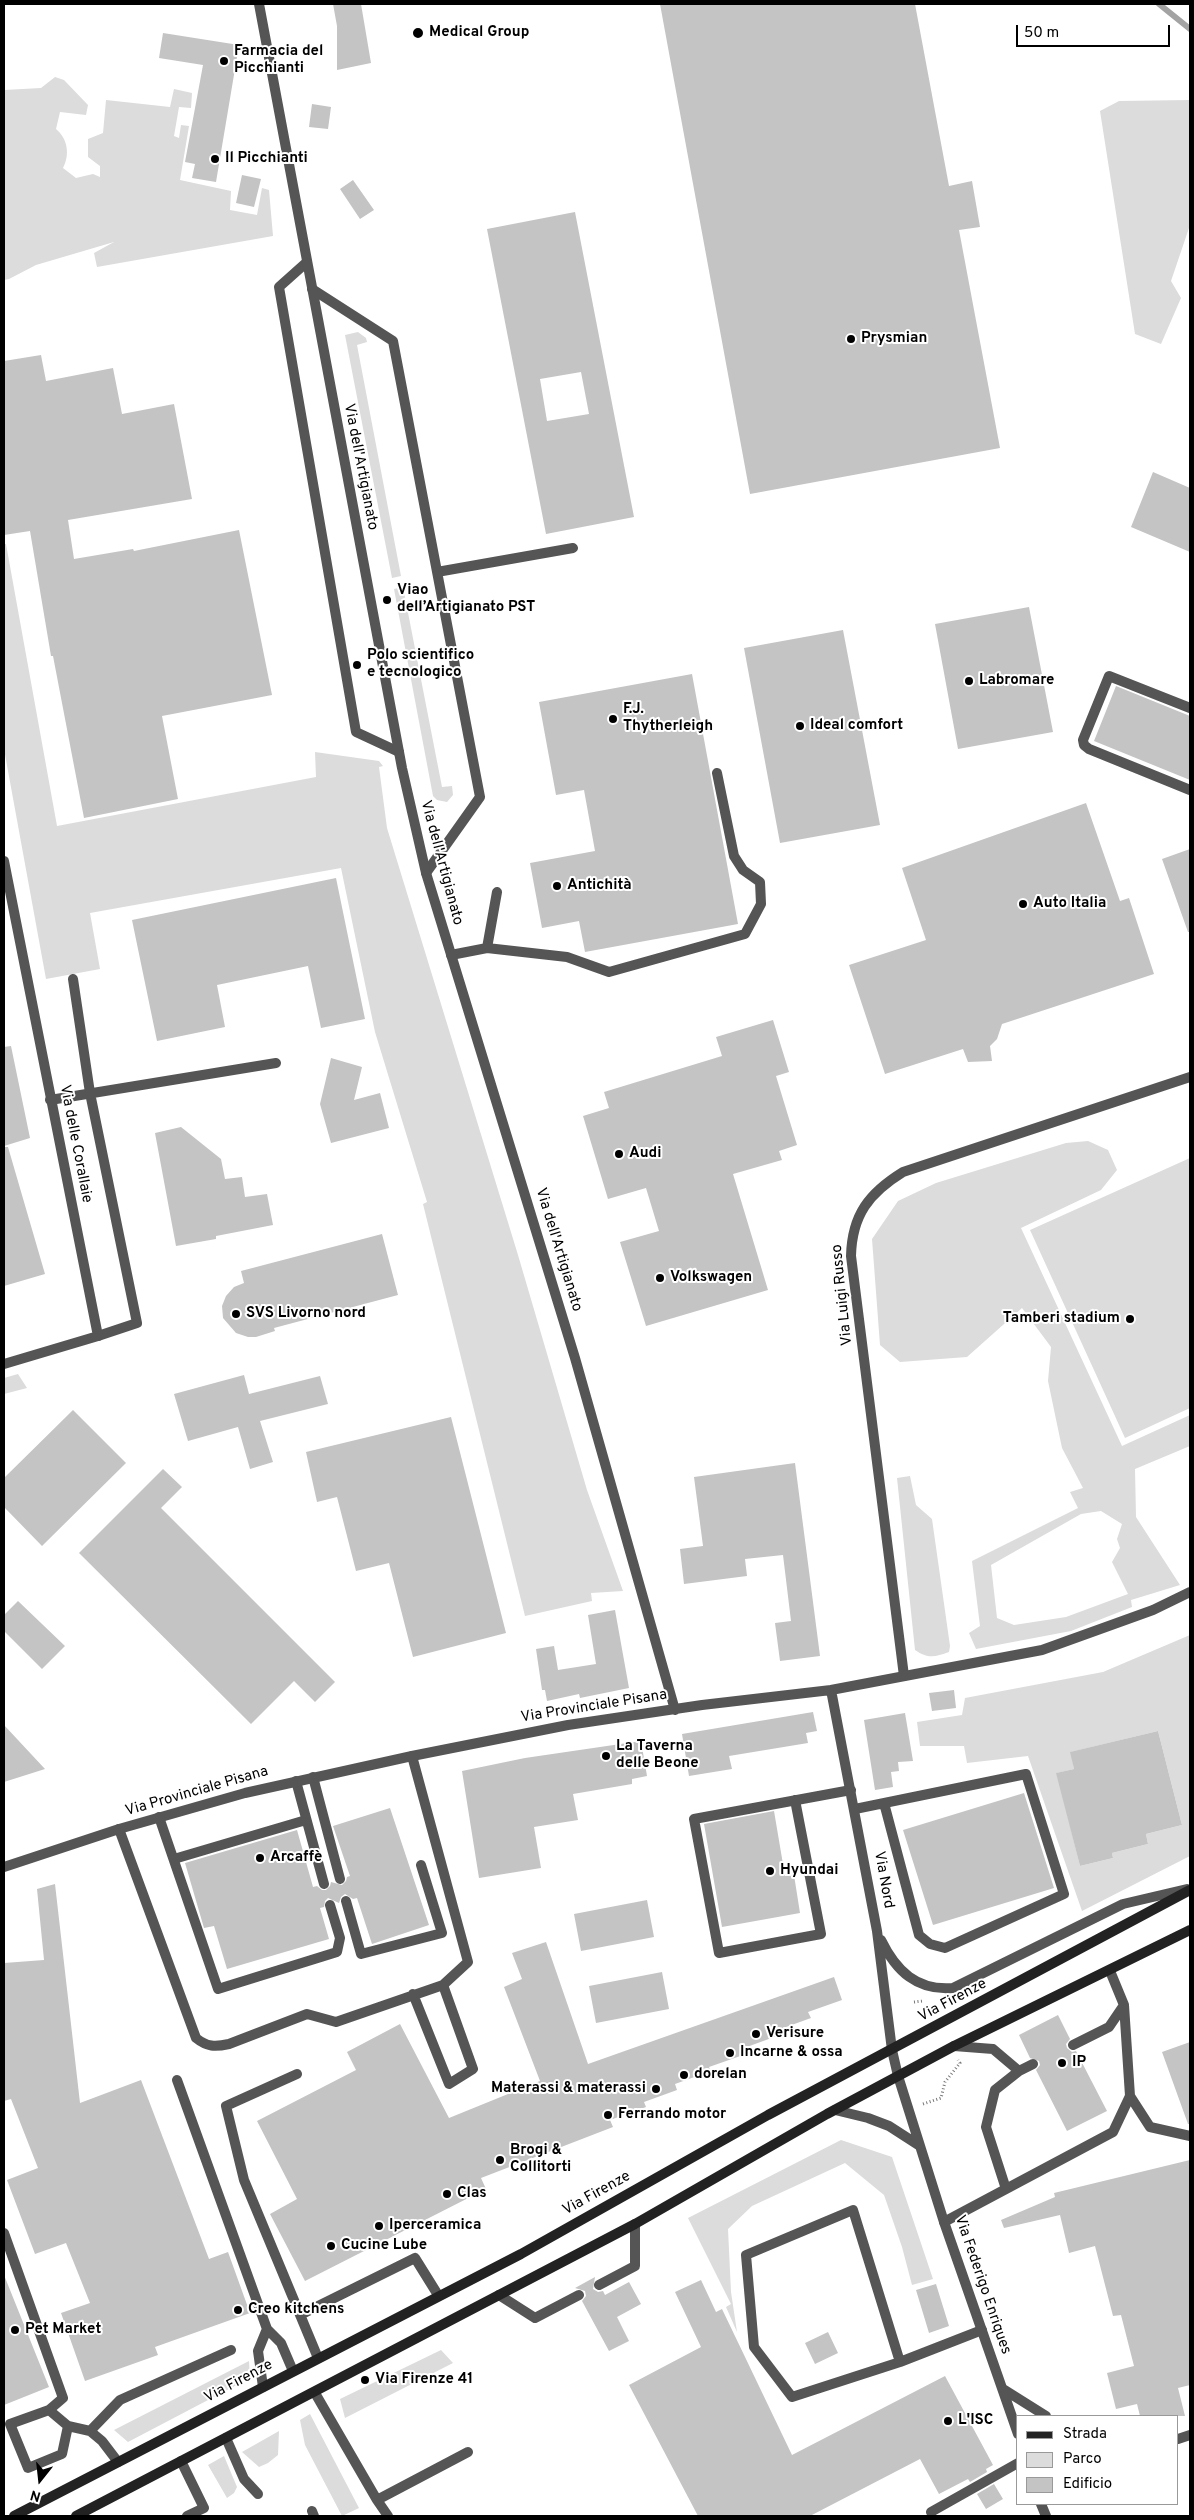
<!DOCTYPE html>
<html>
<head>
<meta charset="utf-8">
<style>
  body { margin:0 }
  #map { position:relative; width:1194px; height:2520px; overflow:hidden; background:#fff; font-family:Overpass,sans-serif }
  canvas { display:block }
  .frame { position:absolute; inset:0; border:5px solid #000; pointer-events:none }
  .legend { position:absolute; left:1016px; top:2415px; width:162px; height:90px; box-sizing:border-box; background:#fff; border:1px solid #999; margin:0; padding:6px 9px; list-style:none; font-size:15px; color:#000 }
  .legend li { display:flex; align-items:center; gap:10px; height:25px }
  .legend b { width:25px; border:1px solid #999 }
  .north { position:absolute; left:15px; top:2455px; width:50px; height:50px; -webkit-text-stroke:4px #fff; paint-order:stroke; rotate:196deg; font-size:14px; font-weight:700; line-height:20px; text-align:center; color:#000 }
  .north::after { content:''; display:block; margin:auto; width:18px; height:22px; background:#000; clip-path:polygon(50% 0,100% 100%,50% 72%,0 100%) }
  .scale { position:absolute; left:1016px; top:25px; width:154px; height:22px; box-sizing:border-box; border:2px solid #000; border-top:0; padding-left:6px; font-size:15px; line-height:18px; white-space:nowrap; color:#000; -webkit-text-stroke:4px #fff; paint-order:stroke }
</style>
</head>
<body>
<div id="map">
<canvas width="1194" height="2520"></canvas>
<div class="frame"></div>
<ul class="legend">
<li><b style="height:6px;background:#222"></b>Strada</li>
<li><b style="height:14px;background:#dcdcdc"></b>Parco</li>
<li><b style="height:14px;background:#c4c4c4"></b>Edificio</li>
</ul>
<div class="north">N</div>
<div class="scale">50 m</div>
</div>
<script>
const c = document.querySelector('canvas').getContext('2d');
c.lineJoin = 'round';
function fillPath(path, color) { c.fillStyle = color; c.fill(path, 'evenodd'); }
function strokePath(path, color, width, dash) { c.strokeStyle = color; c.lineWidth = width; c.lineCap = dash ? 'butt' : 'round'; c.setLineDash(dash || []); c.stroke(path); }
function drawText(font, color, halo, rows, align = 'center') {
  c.font = font + ' Overpass,sans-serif'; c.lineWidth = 4; c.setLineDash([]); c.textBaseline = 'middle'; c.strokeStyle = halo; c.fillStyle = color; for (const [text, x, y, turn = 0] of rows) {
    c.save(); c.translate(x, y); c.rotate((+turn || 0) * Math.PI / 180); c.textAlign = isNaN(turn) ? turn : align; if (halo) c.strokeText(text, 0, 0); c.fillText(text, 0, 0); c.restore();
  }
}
const green = new Path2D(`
  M55,77l9,3 24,25 -2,10 -26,-3 -4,17c12,10 14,26 7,39l13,10 17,-4 7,3v-11l-12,-9v-18l15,-6 3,-33 64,7 4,-18 18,4 -1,15 -12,-1 -5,29 5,2 2,-13 8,1 -9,54 51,11 -1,19 27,5 5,-27 7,2 4,46 -176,31 -3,-14 20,-11 -78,23 -27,14 -5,1v-190l37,-2z
  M1190,100v125l-19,56 10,17 -20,46 -26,-10 -35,-223 19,-10z
  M358,332l8,6 1,4 -10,3 44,231 -9,2 -47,-243z
  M4,544h2l51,282 259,-49 -1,-25 64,9 4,5 -4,1 8,61 131,427 69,235 36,101 -32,2 1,8 -67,15 -102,-412 4,-2 -52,-170 -34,-164 -251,45 10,56 -54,10 -42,-230z
  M403,587l39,200 10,-1 1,9 -6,7 -10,-2 -4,-4 -39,-207z
  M1088,1141l20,9 9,20 -16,20 -80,38 101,218 68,-31v31l-55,23 1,48 44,68 -49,15 1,7 -61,24 -95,18 -7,-16 11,-7 -8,-65 106,-53 -8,-16 13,-4 -21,-40 -14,-67 3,-34 -29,-39 -55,49 -67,5 -20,-17 -8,-106 26,-38 38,-18 130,-40zM1101,1511l21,13 -5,15 3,9 -8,14 16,32 -62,23 -52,8 -17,-7 -6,-53 90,-51z
  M1190,1158v250l-65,30 -95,-208z
  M18,1374l9,14 -23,6v-16z
  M910,1476l6,29 16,14 18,127 -1,6c-14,5 -21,7 -34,-2l-18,-172z
  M1190,1635v221l-108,55 -54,-155 -61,7 -3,-17h-44l-3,-24 45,-7 3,-17 138,-26zM1158,1731l24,94 -36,9 2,10 -36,9 1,5 -33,8 -23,-93 17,-4 -3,-17z
  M841,2140l51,17 41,122 -21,6 -10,-38 -18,-52 -39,-32 -93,43 -24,23 3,63 6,40 -11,-25 5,-3 -43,-86z
  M441,2350l12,13 -108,55 -5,-19z
  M249,2361l1,17 -122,64 -14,-12z
  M310,2414l49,94 -17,8 -37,-71 -5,-25z
  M279,2431l-1,24 -10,8 -9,4 -17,-15z
  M224,2456l13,31 -3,6 -7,5 -19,-33z`);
const stream = new Path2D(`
  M1159,4l31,25`);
const building = new Path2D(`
  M333,4h28l10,59 -34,7v-44z
  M660,4h255l34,182 23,-5 8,46 -21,3 41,218 -250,46z
  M163,33l76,12 -23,137 -24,-4 3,-14 -10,-2 18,-97 -44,-7z
  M312,104l19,3 -3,22 -19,-2z
  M242,175l19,4 -7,28 -18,-4z
  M353,180l21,30 -14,9 -20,-30z
  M575,212l59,305 -88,17 -59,-305zM581,372l8,42 -42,7 -7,-42z
  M41,355l5,26 67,-13 9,46 52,-10 18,95 -124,21 6,39 59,-10 1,2 105,-21 33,165 -110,21 16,83 -94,19 -31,-162h-2l-21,-125 -26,4v-174z
  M1153,472l37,16v64l-59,-25z
  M1029,607l24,125 -95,17 -23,-125z
  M843,630l37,195 -100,18 -36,-195z
  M692,674l46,250 -153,28 -6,-31 -37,7 -12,-65 65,-12 -11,-61 -28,5 -17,-93z
  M1116,686l74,30v64l-96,-39z
  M1086,803l34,98 9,-3 25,76 -152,50 -5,15 -7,7 2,15 -24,1 -5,-13 -78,25 -36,-109 77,-25 -24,-72z
  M1190,849v83h-2l-26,-73z
  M336,878l29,141 -44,9 -13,-62 -91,19 8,42 -68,14 -25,-121z
  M773,1020l16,52 -13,4 21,69 -18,6 3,9 -49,14 35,116 -122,36 -26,-84 39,-11 -13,-43 -38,11 -25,-83 26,-8 -5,-16 118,-36 -6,-19z
  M11,1046l19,92 -26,8v-99z
  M331,1058l31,9 -8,33 26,-7 9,35 -58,15 -11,-39z
  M181,1127l40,32 4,20 17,-2 3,20 22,-3 6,31 -57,11v3l-40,7 -21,-113z
  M4,1147h4l37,127 -41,12z
  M382,1234l16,61 -124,33 1,3 -19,6h-8l-12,-4 -13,-15 -1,-12 4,-10 8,-9 10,-4 -3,-12z
  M244,1375l5,19 71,-18 8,28 -68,17 13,41 -23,7 -12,-42 -50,14 -14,-47z
  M73,1410l53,53 -84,83 -38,-39v-29z
  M451,1417l55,216 -93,24 -24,-94 -33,8 -19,-74 -20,5 -11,-50z
  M795,1463l25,193 -40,5 -5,-38 16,-2 -8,-66 -38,4 2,17 -63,8 -4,-35 23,-3 -9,-69z
  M163,1469l19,18 -21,21 174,174 -20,20 -21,-21 -43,43 -172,-171z
  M18,1601l47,45 -23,23 -38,-38v-16z
  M615,1610l14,78 -49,10 -1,-4 -32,7 -2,-11h-3l-6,-41 18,-3 4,24 38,-6 -8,-49z
  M954,1690l2,18 -24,3 -3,-18z
  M813,1712l4,19 -11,2 2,10 -79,13 3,13 -43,7 -7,-42z
  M905,1713l8,48 -15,1 1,9 -8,1 2,15 -18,3 -11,-70z
  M4,1725l41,44 -41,13z
  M1158,1731l24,94 -36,9 2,10 -36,9 1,5 -33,8 -24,-93 18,-4 -4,-17z
  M641,1741l6,35 -15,3v5l-59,10 5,26 -44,7 7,41 -62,10 -17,-107 63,-13z
  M1024,1793l30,95 -121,37 -30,-95z
  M390,1808l39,117 -57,19 -15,-46 -4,1 -8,-5 -4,3 -2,6 -11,-5 -3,3 -1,6 -4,1 9,31 -102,30 -13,-43 -10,2 -19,-65 112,-33 16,57 4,-1 5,4h4l4,-4 1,-4 11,3 4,-4 1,-4 3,-1 -17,-50z
  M774,1811l11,65 9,-1 6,38 -78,14 -18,-103z
  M55,1884l25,219 61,-23 68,179 19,-7 22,61 -95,34 3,8 -73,26 -24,-68 29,-10 -24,-60 -31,11 -28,-74 31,-12 -27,-69 -7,2v-138l40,-3 -7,-71z
  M647,1900l7,37 -73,14 -7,-37z
  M546,1942l42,122 246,-87 8,23 -34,12 3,6 -36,13 2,5 -33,12 2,6 -37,13 2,4 -36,13 2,6 -33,12 2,5 -36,13 3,7 -132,51 5,11 -181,92 -35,-67 27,-15 -40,-78 99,-51 -9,-18 53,-28 49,94 91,-37 -36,-94 18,-8 -10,-26z
  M662,1972l7,37 -73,14 -7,-37z
  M1058,2015l12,24 -4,5 1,4 5,4 4,-1 31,60 -40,20 -31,-61 4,-5 -1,-4 -9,-3 -11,-23z
  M1190,2042v82h-2l-26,-72z
  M1190,2160v225l-12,3 7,28h-45l-3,-12 -21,5 -9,-36 27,-7 -13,-51 -8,1 -18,-70 -26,7 -9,-38 -56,13 -3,-8 54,-23 -1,-4z
  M4,2275l45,112 -45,18z
  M595,2277l-2,12 5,3 5,-1 2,4 24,-13 12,22 -24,13 12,24 -20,10 -27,-50 4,-5 -1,-5 -10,-3z
  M701,2280l15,32 6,-3 70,146 153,-79 48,89 -7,4 1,3 -17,10 -2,-3 -29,15 -19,-35 -110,57h-112l-69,-131 72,-38 -26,-55z
  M936,2284l13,42 -20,7 -13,-43z
  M828,2332l10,21 -23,11 -10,-21z
  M994,2484l9,15 -17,10 -9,-15z`);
const path = new Path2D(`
  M914,2002l9,-1
  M923,2104l18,-6 4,-16 15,-19 -2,-3`);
const service = new Path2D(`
  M307,262l-28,25 77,445 43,20
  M312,289l81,52 87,456 -54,76
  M437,572l136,-24
  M1190,708l-81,-32 -26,64 1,5 5,4 101,41
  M487,948l10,-56
  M451,955l36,-7 80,9 42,15 136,-38 16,-30 -1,-22 -17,-12 -9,-14 -17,-83
  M73,979l17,114 47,230 -39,13
  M50,1100l226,-37
  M313,1777l27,102
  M296,1781l28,103
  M795,1800l26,134 -102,19 -25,-134 157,-29
  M855,1809l171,-35 38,120 -119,54 -15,-4 -11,-9 -35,-132
  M159,1817l59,172 119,-37 3,-14 -10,-33
  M119,1829l77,209c11,9 19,9 33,6l78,-30 29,8 107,-37 25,-23 -56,-206
  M174,1859l132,-39
  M346,1901l15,53 81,-21 -21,-68
  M413,1994l36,90 24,-15 -30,-84
  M1073,2045l36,-18 15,-22
  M954,2046l39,3 26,22
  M297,2074l-71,32 18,74 74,178
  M177,2080l90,249 -9,22 5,36
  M1130,2096l20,31 40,9
  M1006,2189l-20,-62 9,-37 24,-19 14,-7
  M944,2222l169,-90 17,-36 -6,-91 -14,-34
  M4,2233l59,165 -14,12
  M599,2285l36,-19v-42
  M499,2295l36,23 44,-23
  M300,2315l115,-57 23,37
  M267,2329l14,14 12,28
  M900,2362l-108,35 -38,-50 -8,-92 107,-45 47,152 82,-32
  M315,2393l62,107
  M68,2426l-6,28 -34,14 -18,-44 39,-14 19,16 22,5 12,10 16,21
  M90,2431l30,-31 111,-50
  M226,2438l18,41 14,15
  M181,2461l23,47 -17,8
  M312,2511l2,5
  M931,2512l87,-49
  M388,2516l-11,-16 91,-48`);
const minor = new Path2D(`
  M4,861l94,475 -94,28
  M904,1676l-53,-420c1,-41 18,-63 52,-84l287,-95
  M898,2076l46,146 74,212
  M835,2110l33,8 21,8 31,20
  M1003,2389l43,27
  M1178,2439l12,-4
  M1041,2504l5,12`);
const tertiary = new Path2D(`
  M259,4l143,764 24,105 149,485 100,352
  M831,1690l46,241 15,119 6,26
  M4,1867l115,-38 126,-36 167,-37 156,-31 134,-20 129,-15 211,-40 111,-40 37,-18
  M881,1940c15,31 36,51 72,48l170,-84 64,-15`);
const secondary = new Path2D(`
  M14,2516l507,-262 247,-139 422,-225
  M76,2516l559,-292 192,-110 127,-68 236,-116`);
const markers = [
  [418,33,6,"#000"],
  [224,61,5,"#000"],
  [215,159,5,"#000"],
  [851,339,5,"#000"],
  [387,600,5,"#000"],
  [357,665,5,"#000"],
  [969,681,5,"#000"],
  [613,719,5,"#000"],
  [800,726,5,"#000"],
  [557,886,5,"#000"],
  [1023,904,5,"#000"],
  [619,1154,5,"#000"],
  [660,1278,5,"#000"],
  [236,1314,5,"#000"],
  [1130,1319,5,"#000"],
  [606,1756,5,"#000"],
  [260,1858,5,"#000"],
  [770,1871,5,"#000"],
  [756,2034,5,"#000"],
  [730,2053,5,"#000"],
  [1062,2063,5,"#000"],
  [684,2075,5,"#000"],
  [656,2089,5,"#000"],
  [608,2115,5,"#000"],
  [500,2160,5,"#000"],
  [447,2194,5,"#000"],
  [379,2226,5,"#000"],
  [331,2246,5,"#000"],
  [238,2310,5,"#000"],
  [15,2330,5,"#000"],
  [365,2380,5,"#000"],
  [948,2421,5,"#000"]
];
const poiNames = [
  ["Medical Group",429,33],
  ["Farmacia del",234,52],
  ["Picchianti",234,69],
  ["Il Picchianti",225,159],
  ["Prysmian",861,339],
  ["Viao",397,591],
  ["dell’Artigianato PST",397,608],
  ["Polo scientifico",367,656],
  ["e tecnologico",367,673],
  ["Labromare",979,681],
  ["F.J.",623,710],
  ["Thytherleigh",623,727],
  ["Ideal comfort",810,726],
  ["Antichità",567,886],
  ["Auto Italia",1033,904],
  ["Audi",629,1154],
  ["Volkswagen",670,1278],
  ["SVS Livorno nord",246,1314],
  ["Tamberi stadium",1120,1319,"right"],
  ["La Taverna",616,1747],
  ["delle Beone",616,1764],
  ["Arcaffè",270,1858],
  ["Hyundai",780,1871],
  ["Verisure",766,2034],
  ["Incarne & ossa",740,2053],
  ["IP",1072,2063],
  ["dorelan",694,2075],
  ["Materassi & materassi",646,2089,"right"],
  ["Ferrando motor",618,2115],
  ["Brogi &",510,2151],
  ["Collitorti",510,2168],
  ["Clas",457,2194],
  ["Iperceramica",389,2226],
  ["Cucine Lube",341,2246],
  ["Creo kitchens",248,2310],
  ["Pet Market",25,2330],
  ["Via Firenze 41",375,2380],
  ["L'ISC",958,2421]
];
const streetNames = [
  ["Via dell'Artigianato",360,467,79],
  ["Via dell'Artigianato",441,863,75],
  ["Via delle Corallaie",75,1144,79],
  ["Via dell'Artigianato",558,1250,73],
  ["Via Luigi Russo",843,1295,-96],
  ["Via Provinciale Pisana",594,1707,-9],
  ["Via Provinciale Pisana",197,1792,-16],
  ["Via Nord",883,1880,80],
  ["Via Firenze",953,2001,-28],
  ["Via Firenze",597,2194,-29],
  ["Via Federigo Enriques",982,2285,71],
  ["Via Firenze",239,2382,-28]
];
fillPath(green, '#dcdcdc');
strokePath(stream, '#a3a3a3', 6);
fillPath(building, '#c4c4c4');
strokePath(path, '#777', 3, [1, 2.5]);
strokePath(service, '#555', 10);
strokePath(minor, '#555', 10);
strokePath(tertiary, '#555', 10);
strokePath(secondary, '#222', 10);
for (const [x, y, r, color] of markers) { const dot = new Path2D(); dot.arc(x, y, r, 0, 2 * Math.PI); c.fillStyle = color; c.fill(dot); strokePath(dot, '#fff', 2); }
drawText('bold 15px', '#000', '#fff', poiNames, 'left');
drawText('15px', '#000', '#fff', streetNames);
</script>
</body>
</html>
